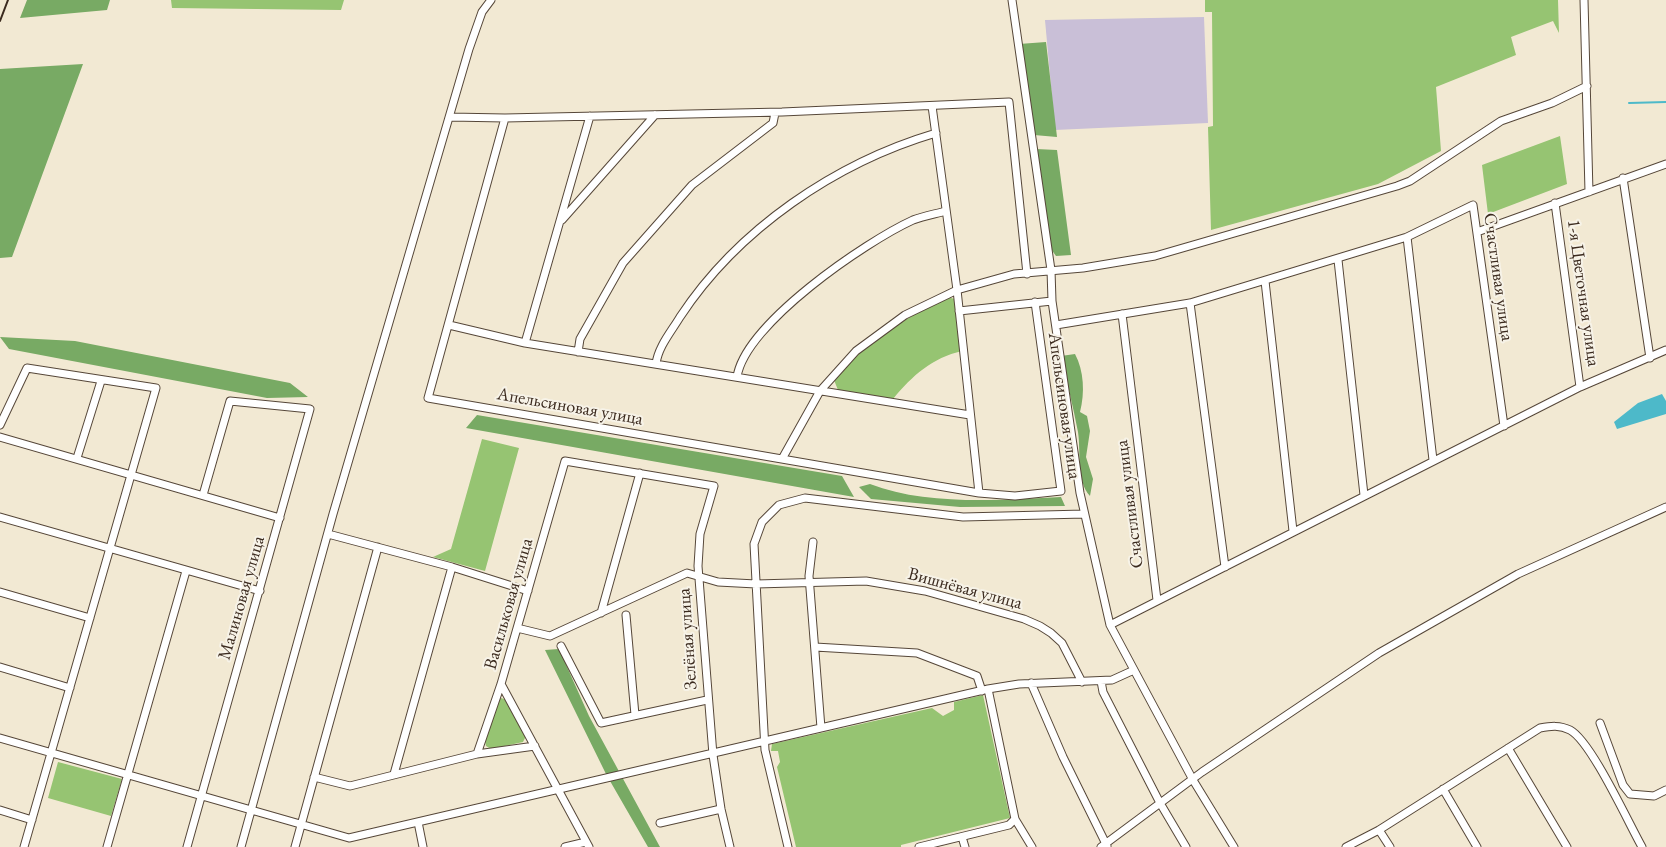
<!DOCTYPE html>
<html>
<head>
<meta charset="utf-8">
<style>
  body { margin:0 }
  canvas { display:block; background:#f2e9d3 }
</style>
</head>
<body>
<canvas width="1666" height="847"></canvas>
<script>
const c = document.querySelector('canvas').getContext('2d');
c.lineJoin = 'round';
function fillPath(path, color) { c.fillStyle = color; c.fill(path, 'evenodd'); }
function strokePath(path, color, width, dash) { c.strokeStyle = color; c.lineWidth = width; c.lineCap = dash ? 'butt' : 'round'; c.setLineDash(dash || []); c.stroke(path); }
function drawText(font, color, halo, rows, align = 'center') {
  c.font = font + ' "EB Garamond",serif'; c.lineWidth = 4; c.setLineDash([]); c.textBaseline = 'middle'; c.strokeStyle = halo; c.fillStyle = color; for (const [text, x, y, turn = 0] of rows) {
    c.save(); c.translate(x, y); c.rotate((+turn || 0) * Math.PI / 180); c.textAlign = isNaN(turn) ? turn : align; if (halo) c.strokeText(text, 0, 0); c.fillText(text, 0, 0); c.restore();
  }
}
const industrial = new Path2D(`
  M1204,17l4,106 -153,7 -10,-110z`);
const green = new Path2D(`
  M171,0h173l-3,10 -169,-2z
  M1205,0h353l1,33 -6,-12 -42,16 5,18 -80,32 5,64 -63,33 -167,46 -3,-103 5,-1 -1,-114h-7z
  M1560,136l7,48 -79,30 -6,-49z
  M947,297l8,2 7,52c-30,7 -49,24 -69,48l-55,-9 -4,-10c35,-41 66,-58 113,-83z
  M482,439l37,9 -34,123 -52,-14 18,-8z
  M983,695l27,123 -109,27v2h-105l-19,-80 3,-5 -2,-11h-7l1,-7 160,-36 11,8 11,-6v-8z
  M501,698l6,2 20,34 -4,8 -32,7 -5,-3 -1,-5 12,-40z
  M58,762l64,17 -11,37 -63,-18z`);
const forest = new Path2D(`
  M27,0h83l-3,10 -87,8z
  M1046,42l11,95 -23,-2 -15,-91z
  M83,64l-71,193 -12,1v-189z
  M1036,149l21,1 14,105 -15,1 -10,-14z
  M0,337l75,4 215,42 18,14 -41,1 -258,-49z
  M1075,354c9,17 10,39 5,58l7,4 3,15 -4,26 7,22 -3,17c-14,-15 -9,-45 -12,-64 -5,-25 -11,-51 -17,-76z
  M477,415l365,61 12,21 -388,-69z
  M870,484c56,22 132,16 191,13l4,9 -105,1 -89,-8 -12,-12z
  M559,649l30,67 71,131h-12l-42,-73 -61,-124z`);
const water = new Path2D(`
  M1662,394l4,7v13l-49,15 -3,-7 24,-19z`);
const stream = new Path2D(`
  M1629,103l37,-1`);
const street = new Path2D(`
  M1012,0l39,270 1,31 28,192 30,132 83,155 41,67
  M1584,0l5,192
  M932,106l25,184 22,203
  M450,117l55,1
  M1623,178l27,180
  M1555,203l25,184
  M562,220l93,-105
  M1477,232l189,-68
  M1407,237l26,223
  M1338,260l26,235
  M1027,274l-18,-172 -227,10 -277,6 -77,280 551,95 36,3 46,-5 -26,-189
  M1265,281l28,250
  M1190,303l35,264
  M959,311l93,-10
  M1122,314l35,286
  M449,325l76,18 445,72
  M1056,325l134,-22 217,-66 66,-32 31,221
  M525,343l65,-227
  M578,352l2,-13 43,-76 69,-78 81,-62 2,-10
  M656,364c2,-17 15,-32 24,-47 58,-88 155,-154 256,-184
  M737,377c8,-53 128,-135 176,-157 10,-4 22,-6 33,-9
  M0,425l27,-57 129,20 -132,459
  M0,437l280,81
  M77,458l24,-77
  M782,459l38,-68 36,-40 49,-36 52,-25 57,-16 69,-6 72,-12 242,-70 13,-5 91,-60 51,-18 35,-17
  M0,517l260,74
  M328,534l124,33 76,24
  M813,542l-4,34 12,152
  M0,592l90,26
  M601,613l39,-140
  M626,615l9,100
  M1110,625l470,-238 86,-37
  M517,628l33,8 137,-63 31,9 38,2 110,-3 59,10 99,28 16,7 11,7 11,10 20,39
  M561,646l40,77 106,-23
  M815,647l102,6 60,23 5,15
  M0,667l70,21
  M1101,681l2,11 57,111 26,44
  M1031,683l32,74 44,89
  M501,684l88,163
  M988,689l31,-5 93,-4 22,-10
  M1600,723l23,62 7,9 24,2 12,-6
  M0,738l349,100 639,-149 27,130 17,28
  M1508,748l59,99
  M477,754l24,-70 64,-223 149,25 -14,48 -2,32 15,189 8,54 9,38
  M394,774l58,-207
  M314,777l36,9 127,-32 58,-8
  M1443,789l34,58
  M0,810l32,10
  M418,822l5,25
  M660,823l61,-14
  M1379,830l11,17
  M962,837l3,10
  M107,847l79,-276
  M187,847l123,-438 -80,-8 -27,94
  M241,847l92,-333 136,-465 13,-37 9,-12
  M295,847l83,-300
  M565,847l21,-5
  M788,847l-23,-97 -11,-206 8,-22 17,-17 26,-7 158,19 121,-3
  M919,847l90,-22 6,-6
  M1101,847l101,-75 177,-119 139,-79 148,-67
  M1346,847l33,-17 161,-102c11,-2 20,-3 30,2 21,11 58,92 72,117`);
const rail = new Path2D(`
  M0,21l8,-21`);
const streetNames = [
  ["Счастливая улица",1498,277,82],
  ["1-я Цветочная улица",1583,293,82],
  ["Апельсиновая улица",1064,406,82],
  ["Апельсиновая улица",570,407,10],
  ["Счастливая улица",1130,504,-97],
  ["Вишнёвая улица",965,589,15],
  ["Малиновая улица",242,598,-74],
  ["Васильковая улица",509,604,-74],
  ["Зелёная улица",688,639,-94]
];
fillPath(industrial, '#c9bfd7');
fillPath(green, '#96c472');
fillPath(forest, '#78aa64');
fillPath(water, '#4db9c9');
strokePath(stream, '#4db9c9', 2);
strokePath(street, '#564739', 9);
strokePath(street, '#fff', 7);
strokePath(rail, '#3b2a1e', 2);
drawText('18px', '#3b2a1e', '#f7f3e8', streetNames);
</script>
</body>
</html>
